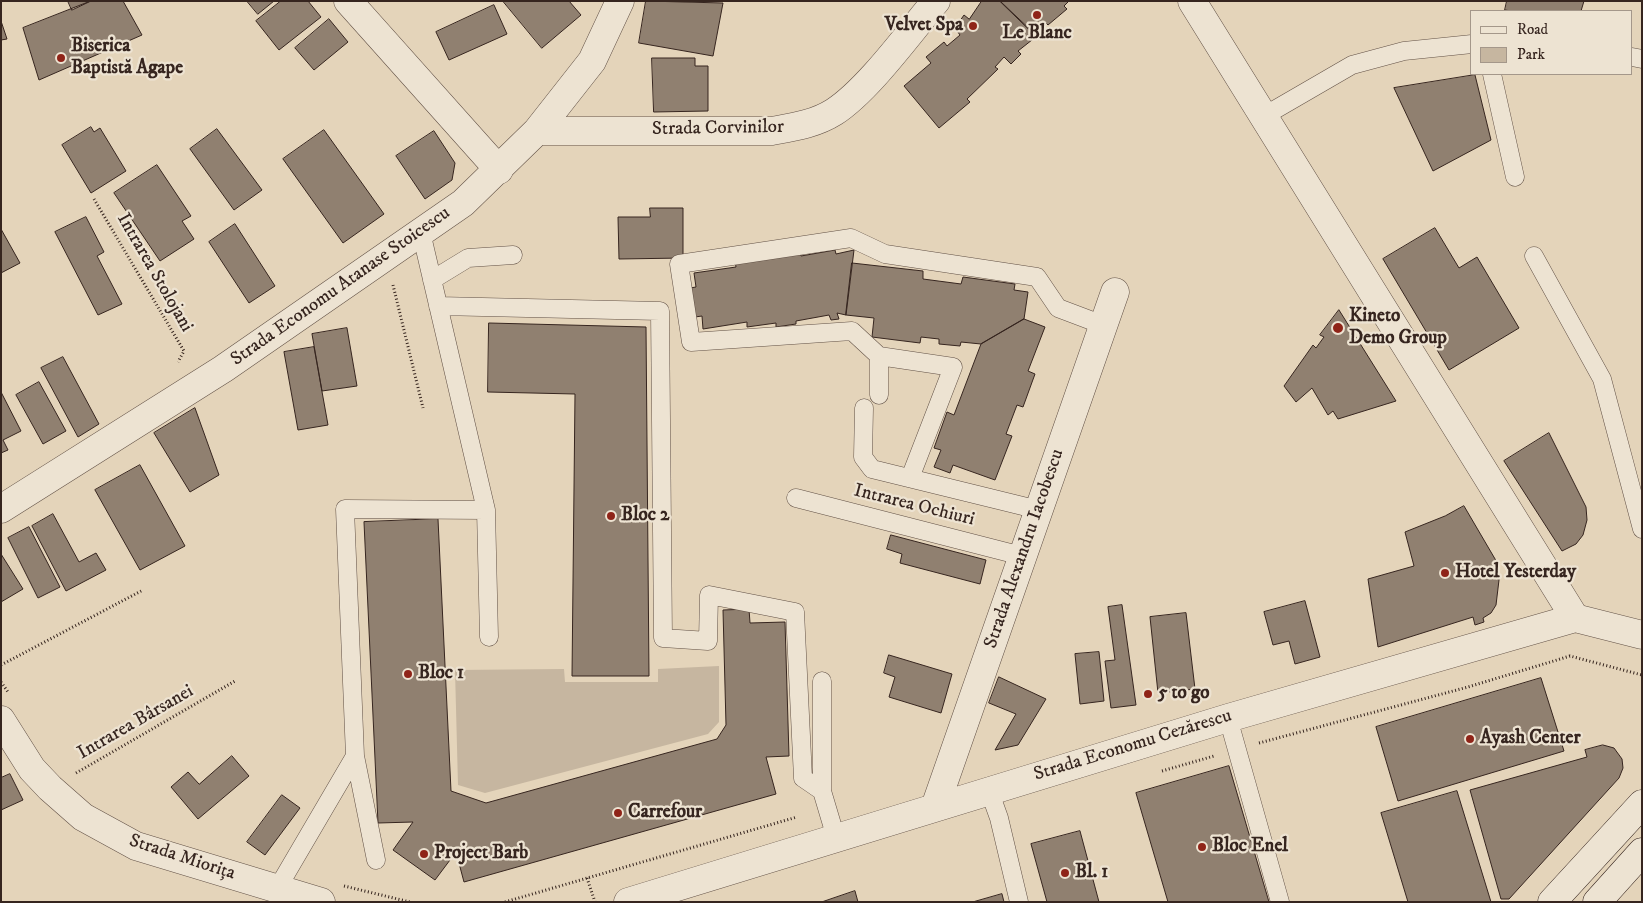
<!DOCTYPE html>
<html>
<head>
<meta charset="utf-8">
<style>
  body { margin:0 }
  #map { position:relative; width:1643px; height:903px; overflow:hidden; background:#e4d4ba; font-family:"IM FELL DW Pica",serif }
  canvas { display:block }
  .frame { position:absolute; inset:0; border:2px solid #36251f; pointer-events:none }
  .legend { position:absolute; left:1470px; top:10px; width:162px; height:65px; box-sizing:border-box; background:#ede3d2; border:1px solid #a4978a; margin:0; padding:6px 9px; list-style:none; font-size:15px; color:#36251f }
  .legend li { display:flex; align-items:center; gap:10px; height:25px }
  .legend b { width:25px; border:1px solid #a4978a }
</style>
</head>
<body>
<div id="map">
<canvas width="1643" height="903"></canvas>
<div class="frame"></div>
<ul class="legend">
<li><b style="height:6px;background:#ede3d2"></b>Road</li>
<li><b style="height:14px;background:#c6b6a0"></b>Park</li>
</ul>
</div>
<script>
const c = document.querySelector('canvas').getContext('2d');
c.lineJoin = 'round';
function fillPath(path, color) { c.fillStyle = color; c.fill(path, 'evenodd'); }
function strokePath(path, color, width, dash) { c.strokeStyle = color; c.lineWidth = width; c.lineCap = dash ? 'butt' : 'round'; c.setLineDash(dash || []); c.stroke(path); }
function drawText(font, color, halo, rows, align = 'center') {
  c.font = font + ' "IM FELL DW Pica",serif'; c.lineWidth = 4.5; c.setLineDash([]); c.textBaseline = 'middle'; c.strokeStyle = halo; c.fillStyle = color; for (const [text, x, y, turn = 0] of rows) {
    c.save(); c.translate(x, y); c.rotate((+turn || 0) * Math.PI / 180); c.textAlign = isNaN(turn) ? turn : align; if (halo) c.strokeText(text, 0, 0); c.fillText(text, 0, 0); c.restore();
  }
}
const green = new Path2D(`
  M719,666v56l-11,12 -223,59 -27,-8 -3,-115 109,-1 1,13h93v-13z`);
const building = new Path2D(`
  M68,1h23l-19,9z
  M91,1h32l19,34 -103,45 -16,-52z
  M247,1h27l-16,13z
  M281,1h27l13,16 -42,33 -23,-29z
  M503,1h66l12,14 -39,33z
  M646,1l77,2 -10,53 -74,-13z
  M982,1h18l37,35 -19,15 3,3 -10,10 -7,-7 -9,10 3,2 -31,30 3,3 -31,26 -35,-42 27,-23 -5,-6 18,-15 3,4 13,-11 -5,-7 9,-13 5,4z
  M1000,1h69l-5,5 3,3 -19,16 -4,-4 -11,12z
  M1507,1h77l-3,10h-70l-6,-1z
  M494,5l13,29 -58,26 -13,-28z
  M329,19l19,23 -34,28 -19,-22z
  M1,21l6,18 -6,1z
  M652,58h43v8h13v45l-54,1z
  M1475,75l16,65 -58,31 -39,-83z
  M91,127l3,5 6,-4 26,43 -35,22 -29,-48z
  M217,129l45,61 -28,20 -44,-61z
  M324,130l60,84 -41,29 -60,-84z
  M434,131l21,32 -3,17 -27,19 -29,-43z
  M157,165l34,51 -9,5 12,18 -34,22 -46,-68z
  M650,208h33v50l-64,1 -1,-42h32z
  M86,217l18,35 -7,4 25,48 -24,11 -43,-83z
  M235,224l40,62 -26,17 -40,-61z
  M1435,228l24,40 18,-11 42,71 -70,42 -66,-111z
  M1,229l19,34 -19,10z
  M800,250l1,6 34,-6 1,4 18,-4 -8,65 -9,-2 2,6 -8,1 -2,-5 -33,6v3l-20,3v-4l-29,4v-5l-44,7 -1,-13 -7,1 -5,-29 6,-1 -2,-14 42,-6 -1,-7z
  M852,263l71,8v8l38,5 2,-7 52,7 -1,6 14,2 -4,27 -43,25 -20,-2 -1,4 -21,-2v-5l-18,-2 -1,6 -48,-6 2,-19 -28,-3z
  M1339,310l57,91 -58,18 -5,-8 -5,4 -16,-27 -16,14 -12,-16 29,-41 3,3 8,-11 -4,-2z
  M1024,319l21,8 -17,44 7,3 -12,33 -6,-2 -11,29 6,2 -17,44 -42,-15 -3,8 -16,-6 7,-17 -7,-2 13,-36 7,3 27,-71z
  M489,323l157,4 3,349h-77l3,-282 -87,-2z
  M347,328l10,58 -35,5 -10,-57z
  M314,347l14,78 -30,5 -14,-78z
  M63,357l36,67 -21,13 -37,-69z
  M39,382l27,49 -23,13 -27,-49z
  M1,392l20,39 -18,9 5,10 -7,3z
  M195,408l24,67 -29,17 -36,-59z
  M1549,433l37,74 1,13 -4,15 -7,9 -14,7 -58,-90z
  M140,465l45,81 -45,24 -45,-80z
  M1464,506l34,58 1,16 -3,25 -5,8 -8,5 1,4 -9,3 -2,-8 -95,30 -10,-68 46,-13 -9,-34 40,-16z
  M53,514l26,48 17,-9 10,17 -40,21 -34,-65z
  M438,519l13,272 35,12 231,-64 9,-14 -3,-115 26,-1 1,14 35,-1 4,134 -23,1 10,37 -312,88 -8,-30 -21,28 -42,-30 20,-28 -35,1 -14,-301z
  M29,527l31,60 -22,11 -30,-60z
  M891,535l95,25 -6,24 -80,-21 2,-9 -15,-5z
  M1,554l22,35 -22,13z
  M1305,601l15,56 -25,7 -6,-23 -16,4 -9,-33z
  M1122,605l14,100 -25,3 -6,-47 10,-1 -7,-53z
  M1186,613l9,76 -37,4 -8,-76z
  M1099,652l5,49 -24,3 -5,-50z
  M889,655l63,19 -11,39 -52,-16 6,-20 -11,-4z
  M999,677l47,22 -28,46 -23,5 21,-36 -27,-11z
  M1541,678l23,73 -166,50 -22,-74z
  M1603,745l11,3 8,11 1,9 -4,10 -110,121h-8l-31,-109 117,-33 -2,-7z
  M232,756l17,20 -51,43 -27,-32 17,-15 11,12z
  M1229,766l40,136h-101l-32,-109z
  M10,774l13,26 -22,10v-32z
  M1457,791l34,111h-83l-27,-89z
  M282,795l18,13 -35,47 -18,-13z
  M1080,831l19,71h-52l-16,-58z
  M855,891l3,11h-36z
  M1002,894l2,8h-31z`);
const path = new Path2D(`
  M94,199l90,152 -6,11
  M393,285l30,123
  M1,665l142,-75
  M1,682l7,10
  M1259,743l209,-56 102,-31 72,19
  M1162,771l52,-15
  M76,773l159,-92
  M587,878l8,24
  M344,886l66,16
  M505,902l292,-85`);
const service = new Path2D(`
  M1632,57l10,2
  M1492,74l23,103
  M1264,116l88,-51 52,-14 68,-7
  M421,232l65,278
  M1534,256l68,123 40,150
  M432,280l36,-22 45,-3
  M438,306l222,5 3,327 45,3 1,-46 86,17 8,166 19,13
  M879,356l-27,-25 -161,11 -12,-78 172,-26 34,16 152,23 21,31 45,17
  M879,395v-39l74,11 -43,111
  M864,408l-1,49 9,12 167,41
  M796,498l226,58
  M822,681v110l14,47
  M1228,718l52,184
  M355,756l21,104
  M989,790l10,28 20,84
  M277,889l78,-133 -10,-247 141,1 3,127`);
const minor = new Path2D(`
  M348,1l151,169
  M1192,1l383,617
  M537,131h235c22,-4 43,-7 62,-19 34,-22 75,-79 102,-111
  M1,509l222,-140 240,-166 74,-72 55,-70 28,-60
  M1,720l31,49 18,19 33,29 53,29 185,56
  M935,807l180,-515
  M628,902l600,-184 347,-100 67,17`);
const secondary = new Path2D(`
  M1552,902l90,-98
  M1597,902l45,-50`);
const markers = [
  [1037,15,5,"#8f2418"],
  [973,26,5,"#8f2418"],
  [61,58,5,"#8f2418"],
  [1338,328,6,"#8f2418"],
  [611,516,5,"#8f2418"],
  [1445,573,5,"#8f2418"],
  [408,674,5,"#8f2418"],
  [1148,694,5,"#8f2418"],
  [1470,739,5,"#8f2418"],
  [618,813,5,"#8f2418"],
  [1202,847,5,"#8f2418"],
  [424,854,5,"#8f2418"],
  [1065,873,5,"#8f2418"]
];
const poiNames = [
  ["Velvet Spa",963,26,"right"],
  ["Le Blanc",1037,34,"center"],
  ["Biserica",71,47],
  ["Baptistă Agape",71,69],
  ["Kineto",1349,317],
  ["Demo Group",1349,339],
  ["Bloc 2",621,516],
  ["Hotel Yesterday",1455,573],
  ["Bloc 1",418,674],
  ["5 to go",1158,694],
  ["Ayash Center",1480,739],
  ["Carrefour",628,813],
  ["Bloc Enel",1212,847],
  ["Project Barb",434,854],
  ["Bl. 1",1075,873]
];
const streetNames = [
  ["Strada Corvinilor",718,129,-1],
  ["Intrarea Stolojani",154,273,60],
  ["Strada Economu Atanase Stoicescu",341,287,-35],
  ["Intrarea Ochiuri",914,506,14],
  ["Strada Alexandru Iacobescu",1025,549,-71],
  ["Intrarea Bârsanei",136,723,-30],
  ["Strada Economu Cezărescu",1133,746,-17],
  ["Strada Miorița",182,858,18]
];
fillPath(green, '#c6b6a0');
fillPath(building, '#908070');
strokePath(building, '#36251f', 1);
strokePath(service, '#625146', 19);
strokePath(minor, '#625146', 29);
strokePath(secondary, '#36251f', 29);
strokePath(path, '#36251f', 3, [1, 2.5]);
strokePath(service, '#ede3d2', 18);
strokePath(minor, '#ede3d2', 28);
strokePath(secondary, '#ede3d2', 28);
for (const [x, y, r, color] of markers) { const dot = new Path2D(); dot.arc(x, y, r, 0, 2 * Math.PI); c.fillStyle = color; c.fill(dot); strokePath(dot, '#ede3d2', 2); }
drawText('bold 19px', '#36251f', '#ede3d2', poiNames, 'left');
drawText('19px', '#36251f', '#ede3d2', streetNames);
</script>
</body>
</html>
